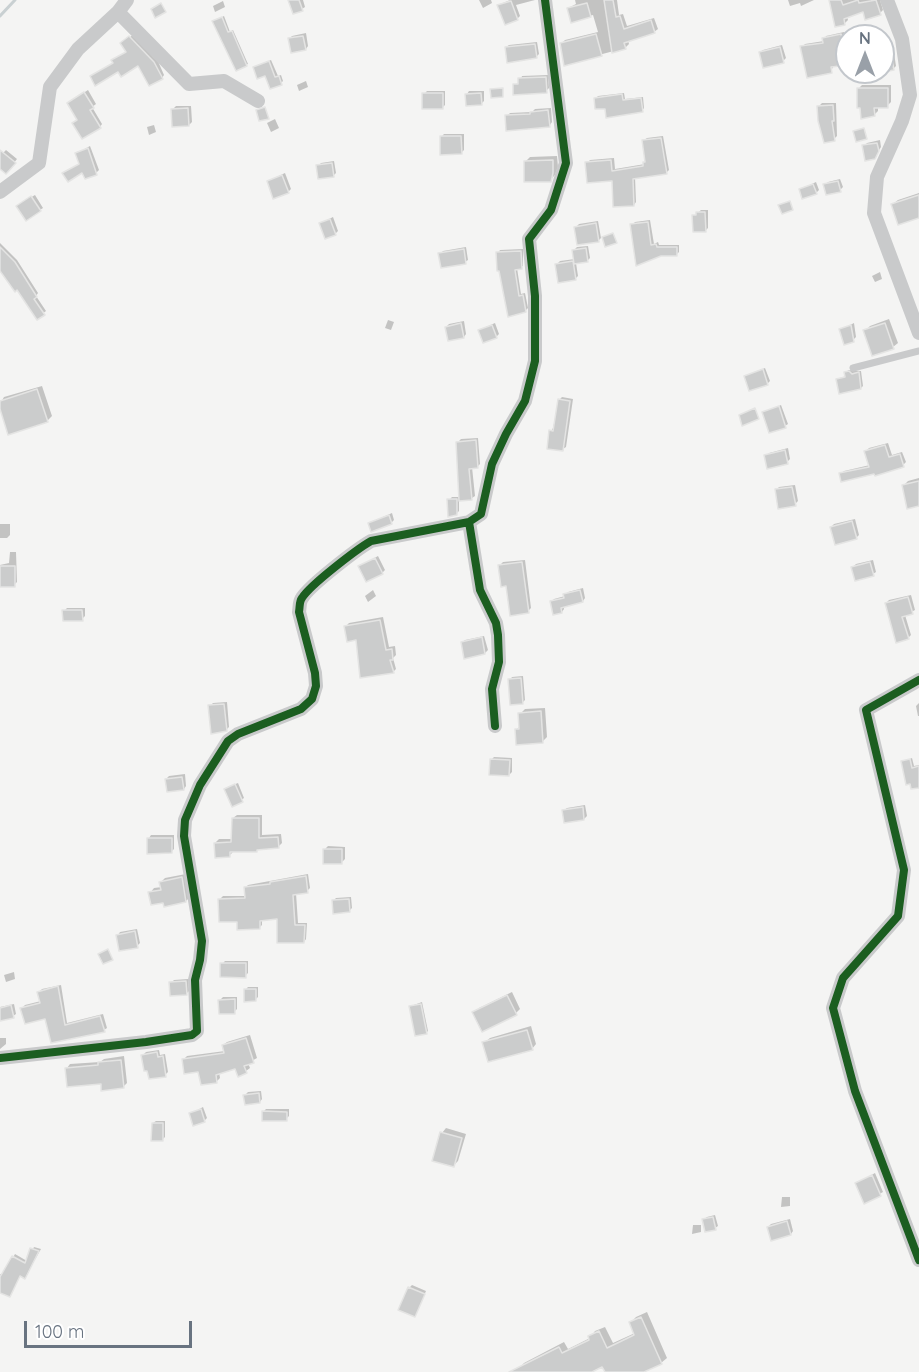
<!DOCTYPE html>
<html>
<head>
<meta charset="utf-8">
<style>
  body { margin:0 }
  #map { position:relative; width:919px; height:1372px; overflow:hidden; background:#f4f4f3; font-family:Quicksand,sans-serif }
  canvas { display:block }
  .north { position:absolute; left:835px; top:24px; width:60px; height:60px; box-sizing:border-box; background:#fff; border:2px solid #c3c7cc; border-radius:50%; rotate:0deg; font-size:16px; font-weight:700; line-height:24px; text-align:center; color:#687380 }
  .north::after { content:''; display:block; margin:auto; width:21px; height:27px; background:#99a0a8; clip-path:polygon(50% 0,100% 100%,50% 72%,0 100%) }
  .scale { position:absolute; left:24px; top:1321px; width:168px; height:27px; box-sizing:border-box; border:3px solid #687380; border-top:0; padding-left:8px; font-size:18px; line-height:21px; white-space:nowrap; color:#687380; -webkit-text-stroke:4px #fff; paint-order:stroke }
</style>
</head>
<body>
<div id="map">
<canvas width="919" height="1372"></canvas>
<div class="north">N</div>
<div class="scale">100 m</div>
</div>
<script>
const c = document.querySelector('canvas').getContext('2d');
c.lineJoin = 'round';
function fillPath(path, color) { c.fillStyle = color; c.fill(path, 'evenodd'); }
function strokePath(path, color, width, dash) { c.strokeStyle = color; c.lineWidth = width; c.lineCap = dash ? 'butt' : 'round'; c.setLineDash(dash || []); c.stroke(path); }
const shadow = new Path2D(`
  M289,0h14l2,7 -3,2z
  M479,0h12l1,3 -9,5z
  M510,0h25l-19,5 4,11 -3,3 -19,-14z
  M575,0h42l2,15 4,-1 4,12 27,-8 4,11 -4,3 -26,8 1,4 -4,4 -60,16 -4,-20 4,-4 33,-8 -5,-17 -21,6 -4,-13 8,-4z
  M788,0h26l-13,6 -1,-3 -10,3z
  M831,0h49l3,10 -3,3 -16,-3 -17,6 1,4 -4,4z
  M223,1l2,6 -10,5 -2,-6z
  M224,16l6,16 3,-2 15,34 -2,1 -30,-45z
  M844,32l3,13 -7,4 2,13 -8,3 -3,6 -29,-24 3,-3 19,-3 2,-5z
  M306,33l2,13 -2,3 -17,-10 3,-3z
  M133,35l24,24 7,16 -2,3 -23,-14 -20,6 -25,4 20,-12 13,-11 -3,-10z
  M537,42l2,12 -3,3 -30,-10 3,-2z
  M782,45l4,13 -3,3 -23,-9 3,-2z
  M894,53l2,13 -3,3 -10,1v-16z
  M271,60l7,16 3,-1 2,6 -2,2 -27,-16z
  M548,75l1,13 -3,3 -32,-6 6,-3 2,-6z
  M306,81l2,6 -9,4 -2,-6z
  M862,85h29v17l-4,4h-9v5l-4,4 -16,-26z
  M88,90l8,14 -4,3 10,17 -2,3 -22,-7 -7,-19z
  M427,91h18v14l-3,3 -18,-14z
  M469,91h15v10l-3,3 -14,-10z
  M624,93l1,6 18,-2 1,11 -2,3 -36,-4 -10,-9 2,-2z
  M822,103h14l1,33 -3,3 -15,-33z
  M176,106h15l1,16 -3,3 -16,-16z
  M551,108l1,14 -2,3 -43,-9 3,-3 22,-1 3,-3z
  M275,119l4,9 -8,4 -4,-9z
  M154,125l2,7 -7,3 -2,-8z
  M444,134h20v16l-3,3 -20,-16z
  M663,136l6,34 -3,3 -31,4 1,25 -2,3 -21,-26 -26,-16 3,-3 24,-2 1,11 30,-5 1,-3 -2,-21 3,-2z
  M880,140l1,7 -7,11 -10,-12 3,-3z
  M90,146l9,24 -3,3 -29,-2 13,-8 -3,-10z
  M6,150l11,9 -8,10 -9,-2v-11z
  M557,156l1,11 -3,8 -5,5 -24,-19 4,-4z
  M334,161l2,12 -3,3 -15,-10 3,-3z
  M285,173l6,16 -3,3 -20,-11z
  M840,179l3,8 -3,3 -15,-5 3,-3z
  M816,182l3,8 -3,3 -15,-4z
  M919,193v24l-26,-13 5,-4z
  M35,195l8,13 -3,2 -19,-7z
  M701,210h7v18l-3,3 -11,-15z
  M333,217l5,14 -3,3 -14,-11z
  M650,220l4,24 4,-2 1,3h20v7l-3,3h-16l-23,9 -5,-39 3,-3z
  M598,221l3,17 -3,3 -22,-14 3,-3z
  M0,243l17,17 21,33 -2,3 10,15 -9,7 -19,-30 -18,-20z
  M588,246l2,12 -3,3 -11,2 2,13 -3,3 -18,-15 3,-3 15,-2 -1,-9 3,-3z
  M466,247l2,13 -3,2 -25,-8 3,-3z
  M523,249v17l-6,2 4,26 4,-1 3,15 -3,3 -27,-58 2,-3z
  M880,272l2,7 -7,3 -3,-6z
  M889,319l9,24 -5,4 -28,-16 5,-5z
  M388,320l6,2 -3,8 -6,-2z
  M464,321l2,13 -2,3 -18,-10 3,-3z
  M495,323l4,11 -3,3 -17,-7z
  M854,323l2,14 -3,3 -13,-10z
  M765,368l5,13 -3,3 -22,-8z
  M848,370l13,1 2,15 -2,2 -24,-9 9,-3z
  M42,386l10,30 -5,5 -47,-17 4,-7z
  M562,397l11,2 -7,48 -3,2 -12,-18 2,-3 6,-28z
  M781,405l7,19 -3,2 -21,-13z
  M478,438l2,26 -3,3h-5l3,29 -3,2 -13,2v11l-3,3 -7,-14 3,-3h9l-3,-55 3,-3z
  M888,443l4,12 10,-3 4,10 -3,3 -62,9 3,-3 26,-6 -4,-14 3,-3z
  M788,448l2,11 -3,3 -21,-6 3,-3z
  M919,478v26l-16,-18 5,-5z
  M795,485l3,16 -3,3 -19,-14 3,-3z
  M392,513l2,7 -3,3h-22z
  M855,519l4,16 -3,3 -25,-11 3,-3z
  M0,524h10v11l-3,3h-7z
  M10,552h6l1,30 -3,3h-14v-20l9,-2z
  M378,556l7,14 -3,3 -22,-7z
  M525,560l6,48 -3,3 -21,-26 -7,-20 3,-3z
  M873,560l3,12 -3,2 -20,-7 3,-3z
  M583,588l2,10 -2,3 -19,5v3l-2,3 -11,-10 3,-3 11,-3 3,-4z
  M373,590l3,6 -8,6 -3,-6z
  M911,595l4,15 -10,5 6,20 -3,3 -22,-35 3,-3z
  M67,608h18v8l-3,3 -18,-8z
  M383,617l6,30 6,-1 1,9 -3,3 3,11 -3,3 -47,-46 3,-3z
  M484,636l4,14 -3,3 -23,-10 3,-3z
  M523,676l2,24 -3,3 -12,-23 2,-3z
  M227,702l2,25 -3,3 -16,-24 3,-3z
  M919,703v13h-1l-2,-10z
  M545,708l2,29 -5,5 -25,-13 4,-4 -1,-11 5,-5z
  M494,757l18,1v14l-3,3 -18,-15z
  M912,758l2,8 5,-1v21l-17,-24z
  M185,774l1,12 -2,3 -18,-10 3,-3z
  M238,783l6,15 -11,7 -5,-18z
  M585,805l2,11 -3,3 -20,-9 3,-2z
  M237,815h25v20l19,-1 1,9 -4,4 -45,5 -4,4 -14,-13 4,-4h14v-21z
  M151,835h23v14l-3,3 -22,-14z
  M328,846l17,1v12l-3,3 -17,-13z
  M186,874l4,23 -4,4h-22l-14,-8 4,-5 8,-1 -1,-5 4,-4z
  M308,874l2,14 -3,3 -11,2 2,30h9l-1,16 -2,3 -25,-24 -17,1v6l-3,3 -21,-8 -18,-21 3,-3h23l-1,-8 3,-3z
  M351,897l1,11 -3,3 -16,-10 3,-3z
  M137,929l3,14 -3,3 -19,-11 2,-3z
  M225,961h23v12l-3,3 -23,-12z
  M14,972l1,7 -9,3 -2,-7z
  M188,979l1,12 -3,3 -15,-11 3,-3z
  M61,985l6,38 36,-9 4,14 -3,2 -52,12 -6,-25 -24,-9 3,-3 16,-4 -2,-9 3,-3z
  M248,987h10v10l-3,3 -10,-10z
  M512,992l8,17 -4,4h-42l5,-5z
  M223,997h14v12l-3,3 -14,-12z
  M422,1002l6,29 -2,2 -15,-27z
  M14,1004l2,10 -3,2 -13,4v-13z
  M531,1026l5,18 -4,5 -47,-7 5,-4z
  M250,1035l7,23 -9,5 2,5 -4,3 -10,-4 -17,5 1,6 -3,3 -34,-21 4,-4 38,-5 -2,-6 4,-3z
  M0,1038h6v6l-6,5z
  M159,1050l1,5 5,-1 3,18 -3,3 -22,-20 3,-3z
  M124,1056l3,27 -4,4 -21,-5 -35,-14 3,-4 30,-2 4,-3z
  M261,1091l1,8 -2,3 -15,-7 3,-3z
  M203,1107l4,11 -3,3 -14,-7z
  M266,1109h23v7l-3,3 -23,-7z
  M156,1121h9v16l-3,3 -9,-17z
  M446,1128l20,6 -8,27 -5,5 -11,-33z
  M875,1173l8,19 -18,10 -8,-19z
  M782,1197h8v9l-9,1z
  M715,1215l3,11 -3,2 -11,-9 3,-2z
  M790,1219l3,12 -2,3 -23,-7 3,-3z
  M693,1225h8v7l-9,2z
  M34,1247l7,2 -14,25 -7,1 -10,20 -10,-2v-19l3,1 12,-21 12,7z
  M412,1285l14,6 -11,24 -6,-27z
  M647,1312l20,46 -6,5 -20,9h-35l-3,-7 -14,7h-69l-1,-4 5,-5 40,-21 4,7 22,-11 5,-7 10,-4 8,16 22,-10 -4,-11 5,-5z`);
const stream = new Path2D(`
  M0,16l15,-16`);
const building = new Path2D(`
  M288,0h11l4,11 -10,3z
  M604,0h9l3,17 4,-1 4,13 27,-9 4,13 -31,10 2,6 -14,4z
  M829,0h12l2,5 15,-5 1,3 17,-3 5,15 -16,5 -2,-8 -19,7 1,6 -10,2z
  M511,1l7,19 -13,5 -8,-20z
  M161,3l5,9 -11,6 -4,-9z
  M587,3l4,14 -20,6 -4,-15z
  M222,17l6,15 4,-1 15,35 -11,5 -24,-50z
  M596,34l6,22 -38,10 -4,-23z
  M841,34l4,16 -8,1 3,15 -9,1 1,6 -25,5 -7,-32 23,-3 -1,-5z
  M129,36l25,26 9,17 -14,7 -11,-20 -17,11 -3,-5 -23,14 -5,-10 23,-13 -2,-3 15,-8 -6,-9z
  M303,36l3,14 -15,3 -3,-15z
  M535,44l2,14 -30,5 -2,-16z
  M780,47l4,16 -21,5 -4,-16z
  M891,55l3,15 -11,2v-16z
  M269,61l6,16 4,-1 3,9 -12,4 -5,-13 -8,3 -4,-12z
  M546,77l1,16 -34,2v-11h5v-6z
  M503,88v9l-12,1 -1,-9z
  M857,88h31v20h-14l1,8 -14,3 -1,-11h-3z
  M84,92l10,16 -4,2 11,18 -19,11 -10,-16 5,-3 -10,-17z
  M422,93h21v16h-21z
  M481,93l1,12 -16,1 -1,-12z
  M622,94l1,6 18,-2 2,14 -37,6 -1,-9h-10l-1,-11z
  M833,105l1,16h-2l3,20 -11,2 -6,-22 -1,-15z
  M265,107l4,12 -10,2 -3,-11z
  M188,108l1,18 -17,1 -1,-18z
  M548,110l2,17 -44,4 -1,-16 25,-1v-2z
  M864,128l3,11 -11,3 -3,-11z
  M440,136h21l1,18 -22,1z
  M661,138l6,36 -34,5 1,27 -21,1 -1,-26 -25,2 -2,-21 26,-2 1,11 31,-5v-4h2l-3,-22z
  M877,143l2,8 -4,8 -10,2 -3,-16z
  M88,148l9,27 -12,4 -3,-6 -14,9 -6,-9 17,-9 -4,-11z
  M0,150l16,13 -10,11 -6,-5z
  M553,160v13l-2,9h-27v-21z
  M332,163l2,14 -16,2 -2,-14z
  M282,175l7,18 -16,6 -6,-18z
  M838,181l3,11 -15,3 -3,-11z
  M813,184l4,10 -15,5 -3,-10z
  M919,195v23l-21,7 -7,-21z
  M31,196l10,15 -15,10 -10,-15z
  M790,201l3,9 -11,4 -4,-9z
  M696,212h9l1,20h-13l-1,-17h4z
  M330,219l6,16 -11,4 -6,-16z
  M648,222l3,23 5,-1 1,3h20v9h-16l-25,10 -6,-42z
  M596,223l3,19 -22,3 -3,-18z
  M613,233l4,10 -12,4 -3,-10z
  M0,247l15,15 22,35 -3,2 11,16 -8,5 -20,-30 -2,2 -15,-21z
  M586,248l2,14 -14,2 -2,-14z
  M464,249l2,15 -25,4 -3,-15z
  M521,251l1,18 -7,1 4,26 4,-1 3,17 -18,5 -9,-46h-2l-1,-19z
  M573,261l3,19 -18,3 -3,-19z
  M461,323l3,15 -16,3 -3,-14z
  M885,323l9,26 -22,7 -9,-26z
  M492,325l5,13 -14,5 -5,-13z
  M851,325l3,17 -10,3 -5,-16z
  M763,369l5,16 -19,6 -5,-15z
  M849,371l3,3 7,-2 2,17 -22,5 -3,-15 9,-2 -1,-5z
  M37,389l11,33 -40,13 -8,-26v-8z
  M558,399l12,2 -7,50 -16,-2 2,-19 4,1z
  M779,406l7,22 -17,5 -7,-21z
  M755,408l4,11 -17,7 -3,-11z
  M476,440l2,28 -9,1 3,31 -13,1 -3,-59z
  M885,445l4,12 11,-3 4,13 -29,9 -1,-2 -33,8 -2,-9 30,-6 -5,-16z
  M785,450l3,14 -21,5 -3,-14z
  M919,481v25l-12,3 -5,-24z
  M792,487l4,19 -18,3 -3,-20z
  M447,499h10v16l-9,2z
  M389,515l3,9 -21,8 -3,-9z
  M852,521l5,18 -22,6 -5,-18z
  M375,558l8,16 -17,8 -8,-16z
  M522,562l7,51 -19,3 -4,-30 -5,1 -3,-22z
  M870,562l4,14 -19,5 -4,-14z
  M0,566h15v21h-15z
  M580,590l3,12 -22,6 1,5 -9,2 -3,-14 14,-3 -1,-4z
  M908,597l5,17 -11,3 7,22 -13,4 -11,-40z
  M62,610h20l1,11h-20z
  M380,620l6,30 6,-1 1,11h-3l4,13 -34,5 -4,-38 -9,2 -3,-16z
  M482,637l3,17 -21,5 -3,-17z
  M521,678l2,26 -13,1 -2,-26z
  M224,704l3,27 -16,3 -3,-29z
  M541,711l2,32 -27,2 -1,-16h4l-1,-16z
  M490,759l20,1 -1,16 -20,-1z
  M910,759l2,9 7,-2v22l-8,1 -1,-5 -4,1 -5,-24z
  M182,777l2,13 -17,2 -2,-13z
  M235,784l8,18 -11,5 -8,-18z
  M583,807l1,13 -20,3 -2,-13z
  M232,818h27v20l19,-1 1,11 -22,2v2h-27v5l-15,1 -1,-15 17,-1z
  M147,838h25v15l-25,1z
  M323,849h19v15h-19z
  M306,876l2,17 -15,2 2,30h10l-1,18h-27v-24l-17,2v8l-23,1v-8h-18l-1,-23 27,-1 -1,-11 26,-3v-2z
  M182,877l4,25 -22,5 -1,-4 -12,2 -3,-13 13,-2 -2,-8z
  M349,899l1,13 -17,2 -1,-14z
  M135,931l3,17 -19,3 -3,-16z
  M108,949l5,11 -10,4 -5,-10z
  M220,963h26v15l-26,-1z
  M186,981l1,14 -17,1 -1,-14z
  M58,986l7,39 35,-9 5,16 -54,11 -6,-24 -20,5 -5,-16 20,-5 -3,-11z
  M244,989h12v12l-12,1z
  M507,995l10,20 -35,17 -10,-20z
  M235,999v15h-16l-1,-14z
  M421,1004l6,30 -12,2 -6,-30z
  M11,1005l3,13 -14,3v-13z
  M527,1030l6,20 -45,12 -6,-20z
  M246,1038l8,25 -10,3 3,7 -9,4 -3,-8 -19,6 1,8 -16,2 -3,-13 -14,2 -2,-15 42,-6 -2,-8z
  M157,1052l1,5 5,-1 3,21 -17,2 -2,-8h-3l-3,-16z
  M121,1060l3,28 -23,3v-7l-34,3 -2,-19 33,-3v-3z
  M259,1093l1,10 -15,2 -2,-10z
  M201,1109l4,13 -12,4 -4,-13z
  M262,1111l25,1v9h-25z
  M152,1123h11v18h-12z
  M440,1132l22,6 -8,29 -22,-6z
  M872,1175l9,21 -17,8 -9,-21z
  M713,1217l3,13 -11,2 -3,-13z
  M787,1221l4,14 -20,6 -4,-14z
  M30,1248l9,3 -14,28 -5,-3 -10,21 -10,-4v-16l12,-21 13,7z
  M408,1287l17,7 -10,23 -17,-7z
  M641,1317l21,47 -18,8h-39l-3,-5 -10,5h-83l50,-25 3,6 27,-13 -1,-4 11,-5 8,17 27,-13 -5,-13z`);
const lane = new Path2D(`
  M853,368l66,-17`);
const street = new Path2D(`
  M887,0l15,39 8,56 -8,26 -25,56 -3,36 45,120
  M118,12l71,72 35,-3 34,20
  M0,192l39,-29 11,-76 28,-38 40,-37 9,-12
  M919,680l-53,30 38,160 -6,46 -55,62 -10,30 22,83 64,169
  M495,726l-3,-37 7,-27 -1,-27 -2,-12 -16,-33 -11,-68 12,-8 11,-50 14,-30 19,-33 10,-40v-65l-6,-57 22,-29 15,-47 -21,-163
  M0,1058l146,-16 46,-7 5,-4 -2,-51 5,-20 2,-19 -18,-105 1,-16 15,-35 28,-44 10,-7 63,-25 11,-10 4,-13 -1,-13 -16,-61c1,-5 0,-10 3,-14 8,-13 55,-49 69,-57l98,-19`);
const cycleway = new Path2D(`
  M919,680l-53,30 38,160 -6,46 -55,62 -10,30 22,83 64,169
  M495,726l-3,-37 7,-27 -1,-27 -2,-12 -16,-33 -11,-68 12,-8 11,-50 14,-30 19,-33 10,-40v-65l-6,-57 22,-29 15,-47 -21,-163
  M0,1058l146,-16 46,-7 5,-4 -2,-51 5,-20 2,-19 -18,-105 1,-16 15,-35 28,-44 10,-7 63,-25 11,-10 4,-13 -1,-13 -16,-61c1,-5 0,-10 3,-14 8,-13 55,-49 69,-57l98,-19`);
fillPath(shadow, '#0003');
strokePath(stream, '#c9d0d2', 3);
fillPath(building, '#cbcccc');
strokePath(building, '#e4e4e3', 1.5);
strokePath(lane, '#c9cacb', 7);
strokePath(street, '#c9cacb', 14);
strokePath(cycleway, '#1b5e20', 8);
</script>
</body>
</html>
